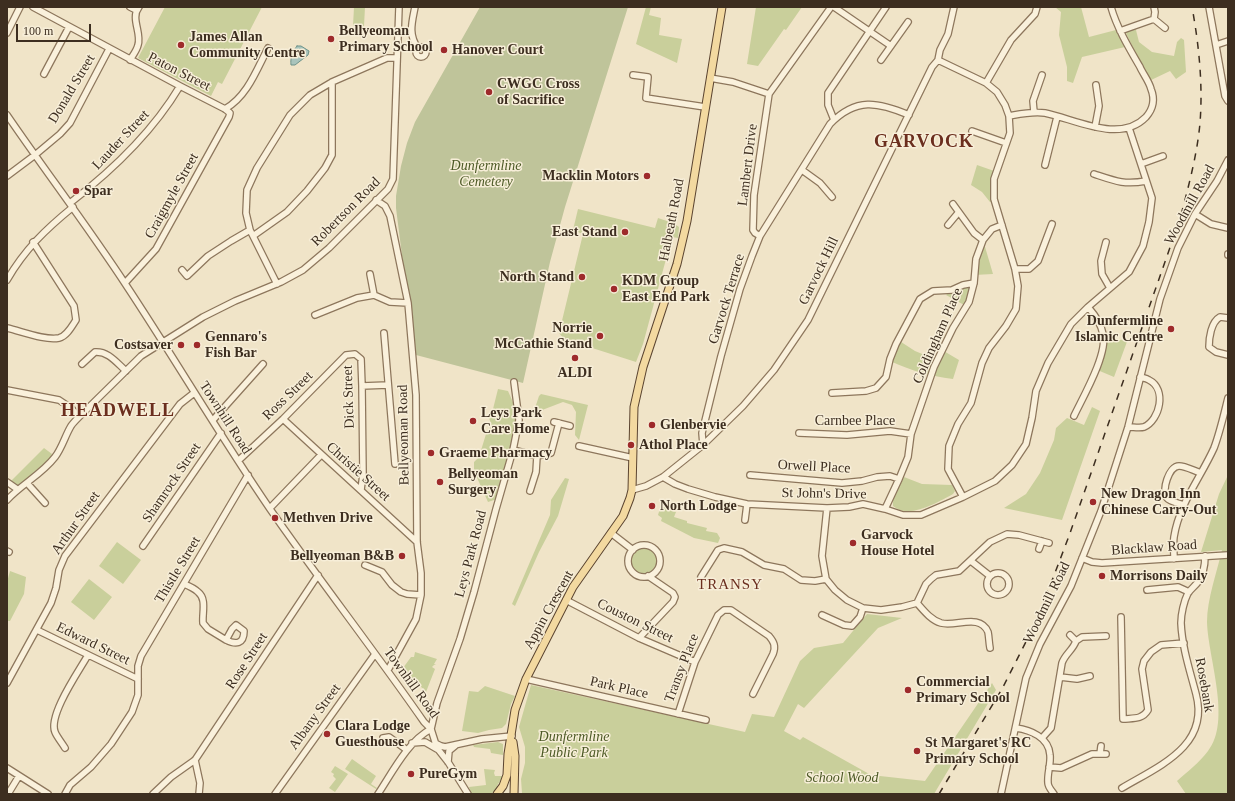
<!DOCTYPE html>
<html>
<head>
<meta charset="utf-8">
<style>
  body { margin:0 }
  #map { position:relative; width:1235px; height:801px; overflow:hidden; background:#f0e4c8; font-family:"Times New Roman",serif }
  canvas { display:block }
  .frame { position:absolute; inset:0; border:8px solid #3d2e20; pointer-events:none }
  .scale { position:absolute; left:16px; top:24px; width:75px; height:18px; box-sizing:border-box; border:2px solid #3d2e20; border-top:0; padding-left:5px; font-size:12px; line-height:14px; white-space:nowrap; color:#3d2e20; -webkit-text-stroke:3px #f7eed8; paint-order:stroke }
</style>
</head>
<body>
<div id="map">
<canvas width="1235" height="801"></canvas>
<div class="frame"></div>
<div class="scale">100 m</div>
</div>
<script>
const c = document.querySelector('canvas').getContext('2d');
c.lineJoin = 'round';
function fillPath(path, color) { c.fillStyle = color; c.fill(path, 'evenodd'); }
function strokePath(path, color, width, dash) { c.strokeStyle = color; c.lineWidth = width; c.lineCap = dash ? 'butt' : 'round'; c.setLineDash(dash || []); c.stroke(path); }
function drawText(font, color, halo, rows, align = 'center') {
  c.font = font + ' "Times New Roman",serif'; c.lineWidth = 3; c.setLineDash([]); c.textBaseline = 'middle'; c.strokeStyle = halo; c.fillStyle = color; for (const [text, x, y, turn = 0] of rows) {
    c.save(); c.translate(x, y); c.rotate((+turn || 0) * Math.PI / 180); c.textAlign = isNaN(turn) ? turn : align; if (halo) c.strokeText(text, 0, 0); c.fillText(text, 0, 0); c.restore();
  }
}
const green = new Path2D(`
  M165,7h97l-40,77 -4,-2 -7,14 -73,-38z
  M354,7h11l-1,19h-11z
  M646,7h5l-2,8 12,3 -2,17 23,4 -5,24 -41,-19z
  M756,7h46l-16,23 -2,-1 -26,37 -11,-2z
  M1055,7h26l8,30 27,-7 9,17 -43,10 -9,26 -6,-2v-14l-8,-32 2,-23z
  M1135,26l4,16 13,10 22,4 3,-14 4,-4 3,2 2,32 -10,7 -6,-8 -21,10 -23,-48 1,-2z
  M977,165l20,7 -3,29 -4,1 -8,-10 -11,-7z
  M578,209l77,19 3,-10 15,5 6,4 -1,11 -6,-1 -29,107 -7,18 -72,-23 -5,-6 24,-99 -10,-4z
  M983,240l10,34 -19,1z
  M974,283l-8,23 -20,-11 6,-5z
  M1128,339l-14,38 -19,-8 8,-27z
  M898,340l17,11 22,9 5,-10 17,10 -6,19c-24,-3 -41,-8 -63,-18z
  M498,389l10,2 7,16 2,14 -4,19 -16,59 -9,3 -14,-31v-9l5,-5 7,-23 4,-6 1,-5 -3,-7 5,-7z
  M541,394l47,11 -9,35 -4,-5 1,-23 -4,-7 -9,-3 -26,10 -3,-1 5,-15z
  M1092,407l8,4 -38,109 -58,-12 22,-14 14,-21 14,-33 2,-12 11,-10 17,7z
  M44,448l8,6c-2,10 -24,25 -32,31l-4,1 -5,-5z
  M1228,475v319h-42l-9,-13c10,-9 23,-19 31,-30 24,-30 0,-93 -1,-129 0,-23 10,-50 15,-72l-21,2 18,-58z
  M904,477l18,7 30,1 3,6 -2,3c-15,8 -44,26 -60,12v-6z
  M565,478l4,1 -11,37 -19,36 -24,54 -3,-2 38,-89 1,-15z
  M662,502l6,1 -1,4 4,4 5,1 -2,5 13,4v2l20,5 -1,3 11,2 3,5 -2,5 -24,-5 -33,-17 1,-3 -4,-3z
  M117,542l24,18 -18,24 -24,-18z
  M630 561a14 14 0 1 1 28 0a14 14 0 1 1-28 0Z
  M10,571l16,6 -2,17 -14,27h-3v-39z
  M89,579l23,18 -18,23 -23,-18z
  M867,614l35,4 -24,10 -74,80 -6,-4 -14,27 16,9 3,-3 68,38 54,6 67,-98 4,7 -62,104h-411l-1,-1 -1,-14 4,-16v-16l-6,-20 12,-42 214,47 7,-18 22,3 26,-56 14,-13 29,-5z
  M415,652l22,7 -3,5 2,1h-2l-2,2 3,2 -9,23 -23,-24 8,-11h3z
  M485,686l30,10 -4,8 -5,20 -4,4 -13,2 -11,3 -16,-2 7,-40 9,1z
  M498,742l5,2v11l-12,-2 -1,-4 -16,-2 -1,-2z
  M352,759l24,17 -5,8 6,4 -1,1 -31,-20z
  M335,766l13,8 -13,18 -6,-4 7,-9 -3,-3 1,-2 -3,-2z
  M484,769l11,1 -1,3 1,3h8l-6,10h2l-8,8h-20l-2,-7 17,-2z`);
const cemetery = new Path2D(`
  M480,7h148l-63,200 -15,55 -27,121 -107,-28 -8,-52 -12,-95v-12l5,-30 6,-23 8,-21z`);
const water = new Path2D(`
  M297,46h4l8,5 -1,4 -13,10h-4c-1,-7 2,-14 6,-19z`);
const minor = new Path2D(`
  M33,7l147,79 45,23 5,4 -1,4 -73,132 -31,34
  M130,7l6,3
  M415,7c-3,15 -7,28 3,41
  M834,7l57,39
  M1209,7l16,89 3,5
  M1154,19l11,9
  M1120,31l34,-12 1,-7 -1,-5
  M7,33l13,-26
  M1216,45l12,-4
  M416 52a5 5 0 1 1 10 0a5 5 0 1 1-10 0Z
  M130,60c3,-5 7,-10 8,-15 4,-12 -8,-27 1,-38
  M881,60l27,-38
  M938,60l48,23 11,9 8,13 4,11 1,17 -16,46v20l21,70 3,17 -2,23 -10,17 -17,22 -7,15 -11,40 -13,21 -9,22 -1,23 15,28
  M44,74l25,-47
  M633,75l15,2 -2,21 59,9
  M710,78l23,4 36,12
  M986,83l25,-43 24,-26 2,-7
  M225,109c22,-12 32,-40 43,-61
  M1034,112l-1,-11 9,-26
  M7,115c39,57 81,112 119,170 49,74 94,151 144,224 50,72 104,141 154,213l7,7 6,19 11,14 20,32
  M1009,116c11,-2 24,-5 36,-3 30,6 75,31 101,4 7,-8 9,-18 5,-28 -2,-8 -8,-15 -11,-22 -11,-19 -23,-39 -29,-60
  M834,120l-6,-15v-12l58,-86
  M1095,127l4,-21 -3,-21
  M972,131l34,12
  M1141,164l22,-8
  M1045,165l12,-48
  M802,170l18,13 12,14
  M1094,174c21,7 30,11 52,7
  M7,176l28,-21 25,-21 10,-11 39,-74
  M376,200l9,6 5,10 18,87 8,92 1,147 4,31v22l-5,24 -28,51
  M70,203c43,-33 82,-70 110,-117
  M953,204l21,29 9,7
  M1195,214l16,10 17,4
  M948,225l10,-12
  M253,236l34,-24 20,-21 18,-23 7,-13v-73
  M760,236l-5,-3 -2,-3 1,-35 15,-101 62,-87
  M1106,242l-5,19 1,13 8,14
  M1228,255v-1
  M1015,269h14l9,-8 14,-37
  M182,270l5,6 21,-20 23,-15 19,-11
  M370,274l4,21
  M7,280c18,-31 39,-51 66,-73
  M277,284l-27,-54 -4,-17 1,-23 10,-22 33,-53 20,-20 22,-13 55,-24h10
  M315,315l42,-17 17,-3 16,7 18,1
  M1228,318l-8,-1c-9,5 -11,21 -11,30l7,5 12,3
  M7,328c14,3 38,13 52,10 8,-2 13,-12 17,-18l-2,-14 -41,-64
  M384,333l11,131
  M82,364l13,-12c13,-1 21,10 31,19
  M362,386l26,-1
  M7,390l52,10 12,8 8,9
  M832,393l34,-2 10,-3 10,-11 4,-18 6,-15 24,-45 13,-8 19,-1 11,-5 11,-2
  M1074,416c9,-19 34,-62 29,-82 -2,-11 -8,-19 -15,-27
  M283,419l134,123
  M213,420l50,-56
  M554,422l16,4
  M1128,427c5,0 12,1 16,0 16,-7 23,-38 5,-47 -3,-2 -6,-2 -9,-3
  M799,433l48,2 43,-4 21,3
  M703,445l-1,-12 19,-77 19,-67 12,-33 8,-20 70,-112c26,-27 48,-22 79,-9
  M579,446l54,12
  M513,450l24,6 14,-3 8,-30
  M239,460l44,-41 63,-64 9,-1 6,5 1,27 1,88 -2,16
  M750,475l92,8 20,-2 15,-4 13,-1 9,3
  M663,477l12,7 13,5 27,8 32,7 80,4 22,-1 14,-3 22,5 18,6h18l42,-18 32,-16 17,-16 14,-21 6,-26 4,-27 12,-28 23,-39 17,-17 41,-35 14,-26 6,-24 3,-24 -23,-70
  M7,482l10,7
  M27,483l18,20
  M632,490l14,-4 17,-9 40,-32 40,-39 31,-36 34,-50 124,-253 6,-7 2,-10 8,-16 6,-27
  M530,491l6,-19 1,-16
  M7,500c15,-16 35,-26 48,-43 7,-9 10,-21 16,-31 2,-3 5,-6 8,-9l62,-61 62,-39 32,-16 46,-19 22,-12 26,-22 59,-59 5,-10 6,-172
  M1184,505c-5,-2 -14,-3 -17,-7 -6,-7 2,-32 12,-32 7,0 15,5 22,7
  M270,508l51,-53
  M827,508l-5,48 4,23 9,11 12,10 16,8 18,2 21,-3 15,-4
  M885,509l14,-30 9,-22 3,-23 23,-67 19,-39 16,-26 5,-19 2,-24 7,-19 9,-11 10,-4
  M745,520l2,-16
  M611,533l22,17
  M628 561a16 16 0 1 1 32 0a16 16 0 1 1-32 0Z
  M143,546l78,-113
  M1039,549l3,-8
  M7,551l2,1
  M1082,558l10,4 10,1 126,-8
  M1174,559c0,-8 -1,-15 0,-22 5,-33 27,-60 40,-89 6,-16 10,-34 14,-50
  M971,561l19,15
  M365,565l17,7 10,13 9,7 6,2 14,1
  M987 584a11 11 0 1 1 22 0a11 11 0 1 1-22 0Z
  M701,577l17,-27 6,-2 18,4 22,13 20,4 17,11 14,1 11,-2
  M184,584c5,2 10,4 14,8 9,7 4,21 5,31l5,6 18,11 6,-11 4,-4 8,6c0,13 -8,14 -18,9
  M1147,590l31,-3 11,5
  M566,600l73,38 56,24
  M917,603l9,-19 5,-5 5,-4 23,-4 31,-29 17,-8 12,1 30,8
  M917,603c7,8 14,17 24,20 15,4 39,-10 47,9 1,5 1,11 2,16
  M822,615l22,10 8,1 8,-9 3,-9
  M1121,617l2,102c10,-1 19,1 25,-9l-6,-41 2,-8 7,-9 10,-7 23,-2
  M37,630l101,49
  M1070,635l6,6
  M639,638l34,-36 2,-5 -2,-4 -25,-17
  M1060,677l17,2 13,-3
  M526,679l180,41
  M7,683l44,-80 5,-15 3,-18 6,-14 115,-152 14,-11
  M678,714l17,-52 23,-47 6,-5h7l38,26c5,6 7,10 4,18l-20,40
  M1016,728c14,2 33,9 34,27 1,9 -3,19 -2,28 0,4 4,8 6,11
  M431,729l6,-26 23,-64 14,-47 22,-83 17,-59 6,-30 -5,-38
  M383,738l6,-1 18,13
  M1042,738l9,-10 11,-65c3,-9 11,-13 14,-22l6,-4 24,-1
  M412,743l13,-1 12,7
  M435,743l6,3 4,1 37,-8 30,-3
  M65,748c-3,-5 -8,-11 -10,-16 -7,-17 24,-61 33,-77
  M1100,754l1,-8
  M195,760l5,23 -1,11
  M448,762l1,-11 6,-5
  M1049,767l12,1 31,-14h14
  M7,768l41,26
  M1122,788c37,-22 88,-42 74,-94 -6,-23 -14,-47 -15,-71 0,-9 3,-22 7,-30 3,-4 7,-7 10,-11 6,-8 7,-16 7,-26
  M8,794l11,-18
  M65,794l5,-9 21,-18 20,-23 21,-32 6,-17v-29l3,-10 107,-181
  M153,794l18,-17 24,-17 123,-185
  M275,794l100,-140
  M378,794c14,-21 30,-53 53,-65
  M1001,794l25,-116 14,-34 31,-58 30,-75 27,-84 32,-128 18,-51 17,-34 22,-33 11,-21`);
const major = new Path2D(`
  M513,742l2,14 -1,38
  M497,794l6,-8 4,-11 1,-21 7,-44 11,-31 47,-92 50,-71 7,-18 2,-8 2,-83 9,-40 34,-103 10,-43 35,-214`);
const rail = new Path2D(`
  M939,794l63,-105 35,-69 32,-84 111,-317c8,-31 17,-63 20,-96 3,-38 -1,-78 -8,-116`);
const markers = [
  [331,39,4,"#9e2a2b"],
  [181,45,4,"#9e2a2b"],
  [444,50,4,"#9e2a2b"],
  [489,92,4,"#9e2a2b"],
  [647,176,4,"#9e2a2b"],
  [76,191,4,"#9e2a2b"],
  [625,232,4,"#9e2a2b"],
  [582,277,4,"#9e2a2b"],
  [614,289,4,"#9e2a2b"],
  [1171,329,4,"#9e2a2b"],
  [600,336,4,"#9e2a2b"],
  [181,345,4,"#9e2a2b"],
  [197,345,4,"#9e2a2b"],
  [575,358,4,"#9e2a2b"],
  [473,421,4,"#9e2a2b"],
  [652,425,4,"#9e2a2b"],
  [631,445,4,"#9e2a2b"],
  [431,453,4,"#9e2a2b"],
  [440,482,4,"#9e2a2b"],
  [1093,502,4,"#9e2a2b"],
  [652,506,4,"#9e2a2b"],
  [275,518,4,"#9e2a2b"],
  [853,543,4,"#9e2a2b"],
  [402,556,4,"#9e2a2b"],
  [1102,576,4,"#9e2a2b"],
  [908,690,4,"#9e2a2b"],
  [327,734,4,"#9e2a2b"],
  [917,751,4,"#9e2a2b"],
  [411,774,4,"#9e2a2b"]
];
const poiNames = [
  ["Bellyeoman",339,31],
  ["Primary School",339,47],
  ["James Allan",189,37],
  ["Community Centre",189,53],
  ["Hanover Court",452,50],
  ["CWGC Cross",497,84],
  ["of Sacrifice",497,100],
  ["Macklin Motors",639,176,"right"],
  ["Spar",84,191],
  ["East Stand",617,232,"right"],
  ["North Stand",574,277,"right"],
  ["KDM Group",622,281],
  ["East End Park",622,297],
  ["Dunfermline",1163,321,"right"],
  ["Islamic Centre",1163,337,"right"],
  ["Norrie",592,328,"right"],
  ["McCathie Stand",592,344,"right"],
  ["Gennaro's",205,337],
  ["Fish Bar",205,353],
  ["Costsaver",173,345,"right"],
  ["ALDI",575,373,"center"],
  ["Leys Park",481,413],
  ["Care Home",481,429],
  ["Glenbervie",660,425],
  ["Athol Place",639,445],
  ["Graeme Pharmacy",439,453],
  ["Bellyeoman",448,474],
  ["Surgery",448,490],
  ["New Dragon Inn",1101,494],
  ["Chinese Carry-Out",1101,510],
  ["North Lodge",660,506],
  ["Methven Drive",283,518],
  ["Garvock",861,535],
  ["House Hotel",861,551],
  ["Bellyeoman B&B",394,556,"right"],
  ["Morrisons Daily",1110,576],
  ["Commercial",916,682],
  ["Primary School",916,698],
  ["Clara Lodge",335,726],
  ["Guesthouse",335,742],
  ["St Margaret's RC",925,743],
  ["Primary School",925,759],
  ["PureGym",419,774]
];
const streetNames = [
  ["Paton Street",179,72,27],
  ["Donald Street",72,89,-59],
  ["Lauder Street",121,140,-47],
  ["Lambert Drive",748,165,-83],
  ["Craigmyle Street",172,196,-61],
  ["Woodmill Road",1190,205,-61],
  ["Robertson Road",346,212,-45],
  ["Halbeath Road",672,220,-79],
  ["Garvock Hill",819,271,-64],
  ["Garvock Terrace",727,299,-73],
  ["Coldingham Place",938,336,-66],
  ["Ross Street",288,396,-44],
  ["Dick Street",349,397,-92],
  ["Townhill Road",225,418,57],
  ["Carnbee Place",855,421],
  ["Bellyeoman Road",404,435,-91],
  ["Orwell Place",814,467,3],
  ["Christie Street",358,472,42],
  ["Shamrock Street",172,483,-56],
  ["St John's Drive",824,494,1],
  ["Arthur Street",76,523,-55],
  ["Blacklaw Road",1154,548,-4],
  ["Leys Park Road",471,554,-75],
  ["Thistle Street",178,570,-59],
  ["Woodmill Road",1047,603,-64],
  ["Appin Crescent",549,610,-61],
  ["Couston Street",635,621,26],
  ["Edward Street",93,644,26],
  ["Rose Street",247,661,-57],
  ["Transy Place",682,668,-69],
  ["Townhill Road",411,683,54],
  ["Rosebank",1204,685,80],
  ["Park Place",619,688,13],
  ["Albany Street",315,717,-54]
];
const parkNames = [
  ["Dunfermline",486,166],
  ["Cemetery",486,182],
  ["Dunfermline",574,737],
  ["Public Park",574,753],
  ["School Wood",842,778]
];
const neighbourhoodNames = [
  ["TRANSY",730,585]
];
const districtNames = [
  ["GARVOCK",924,142],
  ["HEADWELL",118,411]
];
fillPath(green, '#c9cf9b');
fillPath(cemetery, '#bfc49a');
fillPath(water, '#a9c4bc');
strokePath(water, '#6f938a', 1);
strokePath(minor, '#8d765c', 8);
strokePath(major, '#5b4430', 9);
strokePath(minor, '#faf1dc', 5.5);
strokePath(major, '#f3d9a0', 7);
strokePath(rail, '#3d2e20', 1.5, [7, 7]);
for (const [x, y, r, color] of markers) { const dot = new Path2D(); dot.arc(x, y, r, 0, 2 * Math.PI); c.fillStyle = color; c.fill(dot); strokePath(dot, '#f7eed8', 1.5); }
drawText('bold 14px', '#3d2e20', '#f7eed8', poiNames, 'left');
drawText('14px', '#3d2e20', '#f7eed8', streetNames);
drawText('italic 14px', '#4d5a26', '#f7eed8', parkNames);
c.letterSpacing = '1px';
drawText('15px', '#6b2e1e', '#f7eed8', neighbourhoodNames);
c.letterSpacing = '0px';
c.letterSpacing = '1px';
drawText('bold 18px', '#6b2e1e', '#f7eed8', districtNames);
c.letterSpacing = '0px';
</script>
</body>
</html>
